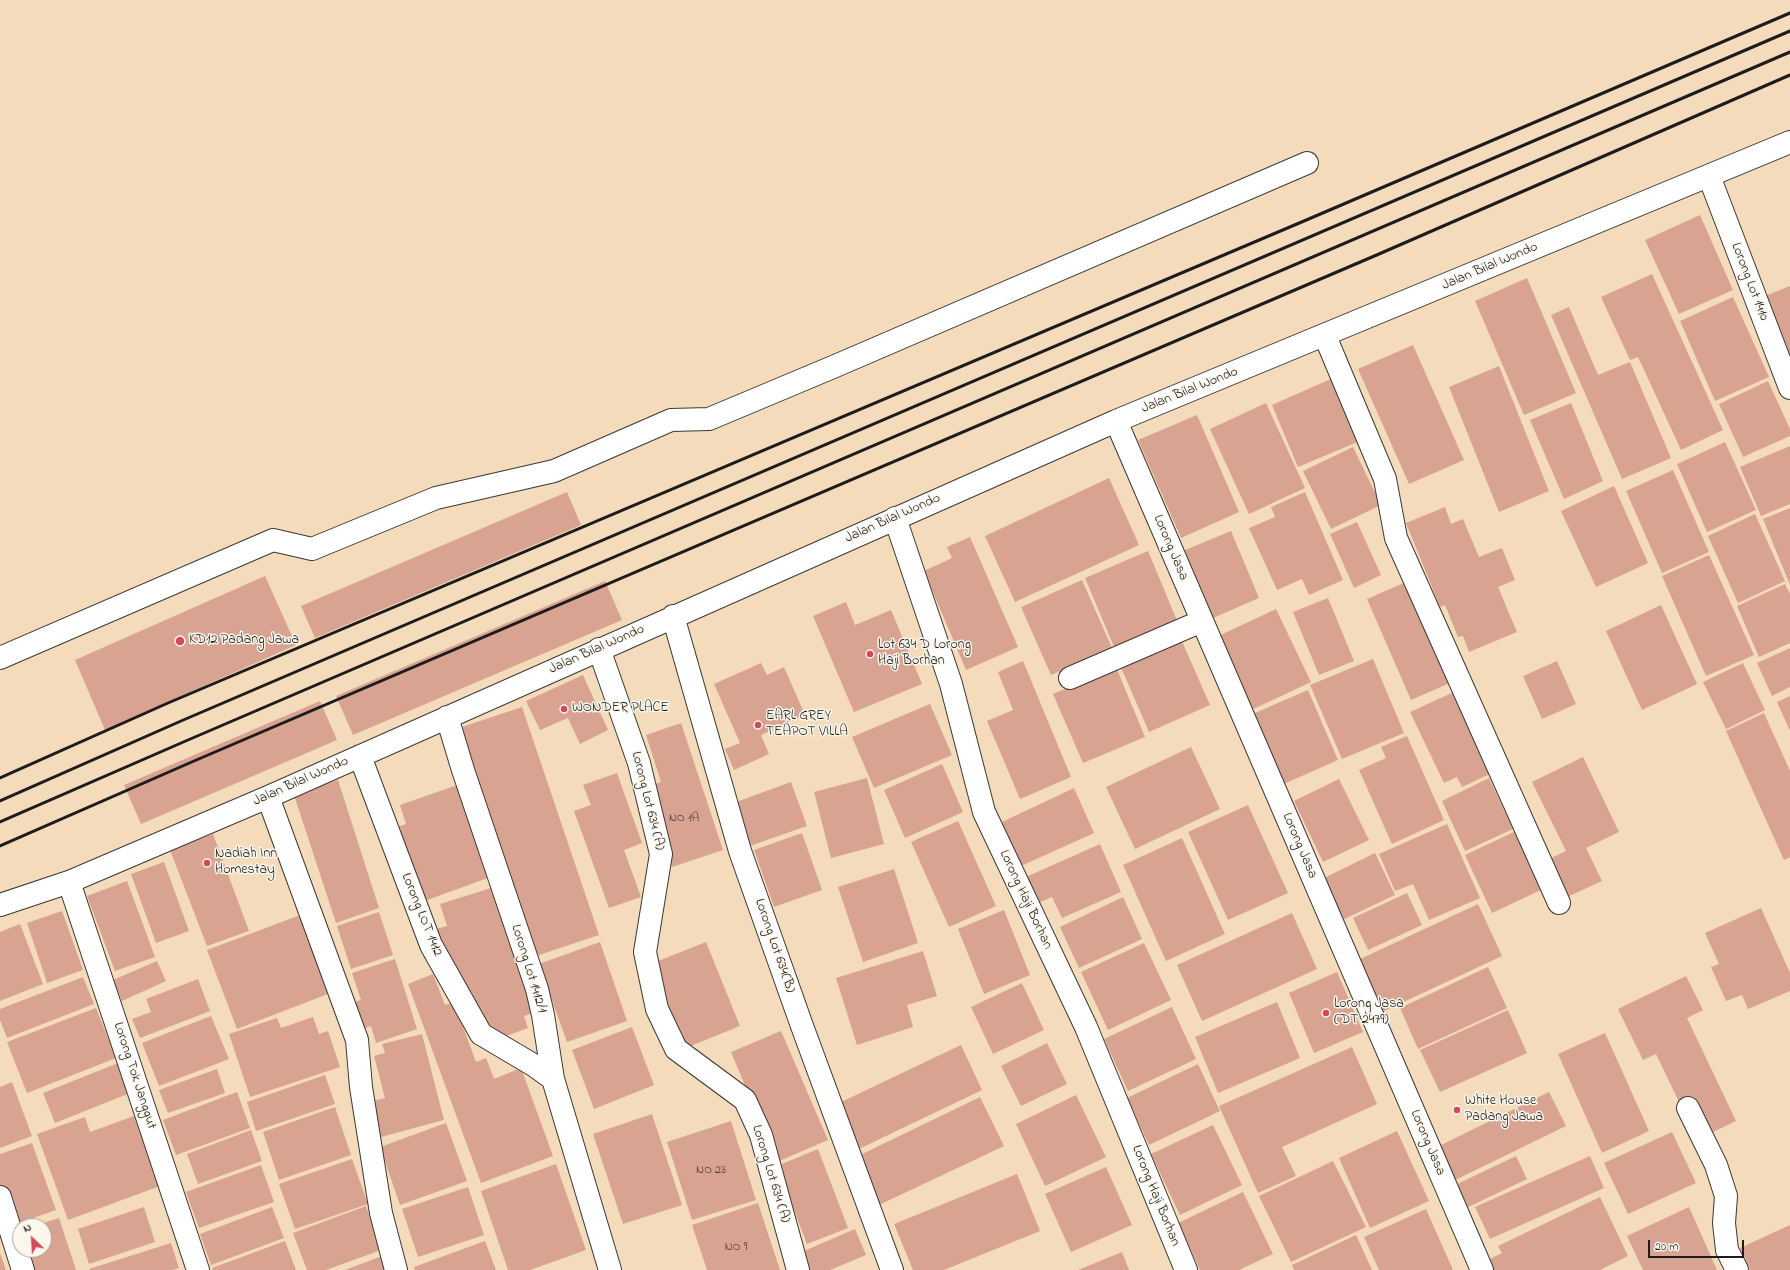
<!DOCTYPE html>
<html>
<head>
<meta charset="utf-8">
<style>
  body { margin:0 }
  #map { position:relative; width:1790px; height:1270px; overflow:hidden; background:#f3dbbb; font-family:"Indie Flower",sans-serif }
  canvas { display:block }
  .north { position:absolute; left:12px; top:1218px; width:40px; height:40px; box-sizing:border-box; background:#fbf7ec; border:1px solid #a29f99; border-radius:50%; rotate:335deg; font-size:11px; font-weight:700; line-height:16px; text-align:center; color:#1c1c1c }
  .north::after { content:''; display:block; margin:auto; width:14px; height:18px; background:#d1495b; clip-path:polygon(50% 0,100% 100%,50% 72%,0 100%) }
  .scale { position:absolute; left:1648px; top:1240px; width:96px; height:18px; box-sizing:border-box; border:2px solid #1c1c1c; border-top:0; padding-left:5px; font-size:12px; line-height:14px; white-space:nowrap; color:#1c1c1c; -webkit-text-stroke:3px #fbf7ec; paint-order:stroke }
</style>
</head>
<body>
<div id="map">
<canvas width="1790" height="1270"></canvas>
<div class="north">N</div>
<div class="scale">20 m</div>
</div>
<script>
const c = document.querySelector('canvas').getContext('2d');
c.lineJoin = 'round';
function fillPath(path, color) { c.fillStyle = color; c.fill(path, 'evenodd'); }
function strokePath(path, color, width, dash) { c.strokeStyle = color; c.lineWidth = width; c.lineCap = dash ? 'butt' : 'round'; c.setLineDash(dash || []); c.stroke(path); }
function drawText(font, color, halo, rows, align = 'center') {
  c.font = font + ' "Indie Flower",sans-serif'; c.lineWidth = 3; c.setLineDash([]); c.textBaseline = 'middle'; c.strokeStyle = halo; c.fillStyle = color; for (const [text, x, y, turn = 0] of rows) {
    c.save(); c.translate(x, y); c.rotate((+turn || 0) * Math.PI / 180); c.textAlign = isNaN(turn) ? turn : align; if (halo) c.strokeText(text, 0, 0); c.fillText(text, 0, 0); c.restore();
  }
}
const building = new Path2D(`
  M1700,215l33,75 -54,24 -34,-74z
  M1652,274l71,156 -42,20 -43,-93 -8,3 -29,-63z
  M1527,278l49,115 -52,22 -49,-114z
  M1790,286v99l-30,-87z
  M1733,297l36,80 -54,24 -35,-80z
  M1569,307l29,68 32,-13 41,96 -49,21 -71,-164z
  M1413,345l51,115 -55,24 -51,-115z
  M1499,366l50,125 -50,21 -50,-125z
  M1333,378l27,63 -62,26 -26,-62z
  M1768,381l22,48v7l-47,21 -24,-53z
  M1266,403l39,85 -56,26 -39,-85z
  M1571,403l32,78 -39,18 -34,-79z
  M1197,415l42,97 -58,26 -43,-98z
  M1725,442l31,68 -49,22 -30,-68z
  M1790,446v58l-29,12 -21,-49z
  M1353,447l28,58 -50,24 -28,-58z
  M1673,470l36,82 -47,21 -36,-82z
  M1109,478l30,67 -124,57 -30,-66z
  M1614,486l34,77 -52,24 -35,-76z
  M567,492l14,33 -266,113 -14,-32z
  M1305,492l38,88 -34,15 -7,-16 -25,11 -28,-62 26,-11 -4,-10z
  M1445,507l6,17 12,-5 16,38 23,-9 13,32 -17,7 19,45 -48,20 -6,-16 -5,1 -13,-32 -5,2 -34,-84z
  M1790,508v77l-27,-66z
  M1755,514l30,67 -47,22 -30,-67z
  M1357,522l24,53 -27,13 -24,-54z
  M1231,531l28,67 -53,23 -28,-68z
  M970,537l48,110 -52,23 -42,-99 28,-13 -5,-11z
  M1148,551l30,72 -63,26 -30,-71z
  M1709,555l45,100 -48,21 -44,-100z
  M265,576l31,69 -191,85 -30,-70z
  M1082,580l30,68 -61,27 -30,-68z
  M605,581l17,39 -269,115 -17,-39z
  M1406,582l44,101 -39,17 -44,-101z
  M1785,584l5,10v49l-31,14 -22,-51z
  M1328,598l26,63 -35,14 -26,-63z
  M846,602l9,23 36,-15 31,74 -68,28 -41,-96z
  M1661,605l36,79 -55,26 -36,-79z
  M1276,609l35,73 -66,31 -35,-73z
  M1181,639l29,66 -61,27 -29,-67z
  M1790,648v39l-18,9 -15,-33z
  M1373,659l31,74 -62,26 -32,-74z
  M1023,661l48,116 -51,22 -33,-78 26,-11 -15,-38z
  M1557,661l19,43 -34,15 -19,-43z
  M761,663l6,12 17,-8 21,48 -44,20 8,19 -35,16 -9,-21 15,-6 -26,-59z
  M1743,663l22,47 -39,19 -23,-47z
  M1116,667l29,70 -62,26 -30,-69z
  M583,675l25,55 -28,14 -12,-26 -28,12 -14,-29z
  M1308,690l30,70 -59,26 -31,-70z
  M1454,692l38,81 -30,14 -5,-10 -13,6 -34,-71z
  M1790,696v35l-13,-29z
  M320,701l17,39 -196,84 -17,-39z
  M930,704l22,51 -78,33 -22,-51z
  M522,707l77,228 -63,21 -77,-228z
  M1764,713l26,58v86l-6,3 -58,-129z
  M681,723l42,127 -51,17 -26,-80 15,-5 -15,-47z
  M1407,736l37,84 -52,24 -33,-74 27,-12 -5,-11z
  M1191,747l29,62 -85,40 -29,-62z
  M1583,757l36,75 -33,16 16,33 -37,17 -18,-38 19,-9 -34,-69z
  M942,764l21,48 -58,26 -21,-48z
  M617,773l25,70 -18,7 17,47 -32,11 -35,-97 17,-6 -8,-20z
  M867,778l17,66 -53,14 -17,-66z
  M1489,778l24,51 -48,22 -23,-50z
  M1339,779l30,61 -46,22 -29,-61z
  M338,780l41,128 -43,15 -42,-128z
  M791,782l16,44 -63,22 -16,-43z
  M463,783l33,92 -77,28 -27,-74 14,-5 -6,-19z
  M1074,788l20,45 -73,33 -19,-44z
  M1248,805l40,88 -60,27 -40,-88z
  M958,821l38,85 -47,21 -38,-85z
  M1447,824l33,74 -51,22 -16,-36 -18,7 -16,-37z
  M1516,831l27,58 -51,24 -27,-58z
  M802,833l20,57 -48,17 -20,-57z
  M213,834l36,97 -42,15 -37,-96z
  M1182,838l43,96 -59,27 -43,-96z
  M1100,844l21,48 -59,26 -10,-21 -14,6 -12,-26z
  M1375,853l20,42 -59,28 -20,-41z
  M164,862l25,69 -33,12 -25,-69z
  M894,869l24,74 -55,19 -25,-75z
  M127,881l28,76 -40,14 -28,-75z
  M491,888l17,52 8,-3 25,74 -17,5 4,12 -30,11 -5,-12 -12,3 -15,-46 -11,4 -19,-59 11,-3 -7,-22z
  M1407,893l15,32 -54,25 -15,-32z
  M1123,897l19,42 -63,29 -19,-41z
  M1478,904l24,52 -122,57 -24,-52z
  M1761,908l29,65v18l-42,18 -6,-14 -16,6 -15,-34 8,-3 -14,-31z
  M1004,910l26,65 -46,19 -26,-65z
  M62,911l21,59 -36,13 -20,-60z
  M379,912l14,43 -42,14 -14,-43z
  M1292,913l25,56 -115,52 -25,-56z
  M303,914l30,78 -96,37 -30,-79z
  M20,924l23,60 -43,17v-69z
  M600,942l27,79 -60,21 -28,-78z
  M706,942l34,84 -57,23 -35,-84z
  M1144,943l27,57 -63,30 -27,-58z
  M923,951l14,45 -30,9 6,22 -56,18 -21,-67z
  M395,959l22,70 -41,14 -5,-17 -9,3 -8,-27 7,-2 -9,-27z
  M157,961l9,20 -44,20 -9,-21z
  M1488,967l19,41 -89,41 -18,-41z
  M1337,972l26,60 -49,21 -25,-60z
  M433,974l12,31 9,-3 22,60 10,-4 8,21 27,-11 32,88 -72,27 -73,-199z
  M1686,976l17,34 -16,8 49,103 -25,12 -16,-34 -14,7 -25,-52 -13,6 -25,-51z
  M83,977l11,27 -87,34 -7,-18v-11z
  M198,979l12,32 -70,27 -8,-19 19,-7 -5,-13z
  M1022,983l22,47 -51,24 -22,-47z
  M1277,1002l23,56 -82,35 -23,-56z
  M1172,1007l24,52 -68,32 -24,-52z
  M96,1008l20,50 -89,35 -20,-51z
  M1508,1010l19,43 -87,39 -20,-42z
  M211,1016l18,43 -70,27 -17,-43z
  M313,1017l6,17 9,-3 12,36 -90,30 -21,-63 48,-16 4,10z
  M632,1027l22,58 -60,24 -22,-59z
  M781,1031l47,109 -51,22 -46,-110z
  M1605,1033l44,98 -47,22 -44,-99z
  M422,1034l22,86 -63,17 -9,-36 13,-3 -11,-42 11,-3 -3,-9z
  M1047,1043l20,41 -46,22 -20,-40z
  M961,1045l21,45 -123,59 -22,-45z
  M1352,1047l25,57 -95,43 14,29 -38,17 -39,-87z
  M118,1063l12,30 -75,30 -12,-30z
  M1198,1064l22,47 -71,34 -22,-47z
  M217,1069l8,24 -57,20 -9,-23z
  M325,1075l10,29 -79,27 -9,-29z
  M12,1082l20,54 -32,12v-61z
  M237,1092l13,36 -74,27 -13,-35z
  M1549,1092l17,34 -113,55 -16,-34z
  M1076,1095l30,62 -61,29 -29,-62z
  M980,1097l24,49 -125,59 -23,-48z
  M335,1107l16,48 -72,25 -16,-48z
  M652,1114l30,91 -59,19 -30,-90z
  M134,1116l26,70 -92,34 -31,-86 48,-17 5,15z
  M731,1121l25,79 -64,20 -25,-78z
  M446,1123l21,58 -67,24 -20,-58z
  M1213,1125l29,60 -62,30 -29,-61z
  M251,1130l11,31 -64,23 -11,-30z
  M1397,1131l32,70 -59,27 -31,-70z
  M1672,1132l24,51 -68,31 -24,-51z
  M32,1143l24,67 -43,15 -13,-36v-35z
  M818,1149l30,79 -41,16 -30,-78z
  M1516,1156l11,23 -65,31 -11,-23z
  M1590,1156l14,32 -114,51 -15,-32z
  M352,1159l16,45 -73,25 -16,-45z
  M1333,1161l33,66 -75,35 -32,-66z
  M556,1164l30,86 -56,20h-22l-27,-79z
  M261,1165l13,37 -75,26 -13,-36z
  M1106,1167l26,58 -61,27 -26,-58z
  M1017,1174l23,57 -96,39h-31l-19,-46z
  M468,1187l16,48 -66,22 -16,-48z
  M1243,1192l30,62 -34,16h-39l-22,-47z
  M1600,1197l28,59 -28,14h-112l-4,-8 18,-9 -4,-7z
  M758,1203l22,67h-73l-15,-45z
  M366,1206l15,44 -55,20h-19l-14,-37z
  M144,1207l11,35 -66,22 -11,-35z
  M272,1207l12,31 -73,27 -11,-31z
  M1689,1207l28,63h-74l-16,-34z
  M1426,1209l27,61h-74l-15,-33z
  M59,1218l17,52h-50l-6,-20h24v-24h-10z
  M1790,1225v45h-40l-10,-22z
  M855,1229l11,26 -36,15h-26l-7,-16z
  M1356,1235l16,35h-78l-2,-5z
  M285,1241l11,29h-83l-1,-2z
  M485,1241l11,29h-81l-1,-3z
  M171,1243l8,25 -7,2h-82l-1,-1z
  M1122,1252l7,18h-51z
  M0,1253l6,17h-6z
  M382,1256l5,14h-42z`);
const minor = new Path2D(`
  M1709,176l81,212
  M1325,336l60,143 11,59 163,365
  M1116,421l366,849
  M895,518l56,166 33,128 102,215 100,243
  M673,616l67,235 62,175 90,244
  M599,649l40,114 22,91 -16,98 12,57 19,40 69,51 16,35 37,135
  M0,658l273,-118 39,9 124,-51 118,-27 117,-51 38,-1 124,-52 474,-204
  M1070,678l132,-57
  M447,717l16,53 74,219 6,26 10,64 57,191
  M360,756l71,189 50,89 54,32 18,13
  M268,797l89,243 4,47 20,126 15,57
  M69,882l129,388
  M0,905l69,-23 199,-85 848,-376 674,-279
  M1688,1108l28,57 10,31 -2,27 3,27 10,20
  M0,1197l23,73`);
const rail = new Path2D(`
  M0,778l168,-75 1136,-482 486,-208
  M0,801l181,-80 1609,-690
  M0,822l188,-82 1602,-688
  M0,846l194,-85 1185,-507 411,-179`);
const markers = [
  [180,641,5,"#d1495b"],
  [870,654,4,"#d1495b"],
  [564,709,4,"#d1495b"],
  [758,725,4,"#d1495b"],
  [207,863,4,"#d1495b"],
  [1326,1013,4,"#d1495b"],
  [1457,1110,4,"#d1495b"]
];
const numberNames = [
  ["NO 1A",684,819],
  ["NO 23",711,1171],
  ["NO 9",736,1248]
];
const streetNames = [
  ["Jalan Bilal Wondo",1490,267,-23],
  ["Lorong Lot 1410",1749,282,69],
  ["Jalan Bilal Wondo",1190,391,-22],
  ["Jalan Bilal Wondo",893,519,-24],
  ["Lorong Jasa",1170,548,67],
  ["Jalan Bilal Wondo",597,650,-24],
  ["Jalan Bilal Wondo",301,782,-24],
  ["Lorong Lot 634 (A)",647,801,76],
  ["Lorong Jasa",1299,846,67],
  ["Lorong Haji Borhan",1025,900,65],
  ["Lorong LOT 1412",421,915,68],
  ["Lorong Lot 634(B)",774,946,71],
  ["Lorong Lot 1412/1",528,969,73],
  ["Lorong Tok Janggut",134,1076,72],
  ["Lorong Jasa",1427,1143,67],
  ["Lorong Lot 634 (A)",770,1174,73],
  ["Lorong Haji Borhan",1155,1196,68]
];
const poiNames = [
  ["KD12 Padang Jawa",189,641],
  ["Lot 634 D Lorong",878,646],
  ["Haji Borhan",878,662],
  ["WONDER PLACE",572,709],
  ["EARL GREY",766,717],
  ["TEAPOT VILLA",766,733],
  ["Nadiah Inn",215,855],
  ["Homestay",215,871],
  ["Lorong Jasa",1334,1005],
  ["(DT 2479)",1334,1021],
  ["White House",1465,1102],
  ["Padang Jawa",1465,1118]
];
fillPath(building, '#d9a391');
strokePath(minor, '#3c3934', 24);
strokePath(minor, '#fff', 22);
strokePath(rail, '#1c1c1c', 3);
for (const [x, y, r, color] of markers) { const dot = new Path2D(); dot.arc(x, y, r, 0, 2 * Math.PI); c.fillStyle = color; c.fill(dot); strokePath(dot, '#fbf7ec', 1.5); }
drawText('12px', '#4b3e39', null, numberNames);
drawText('14px', '#1c1c1c', '#fbf7ec', streetNames);
drawText('14px', '#1c1c1c', '#fbf7ec', poiNames, 'left');
</script>
</body>
</html>
